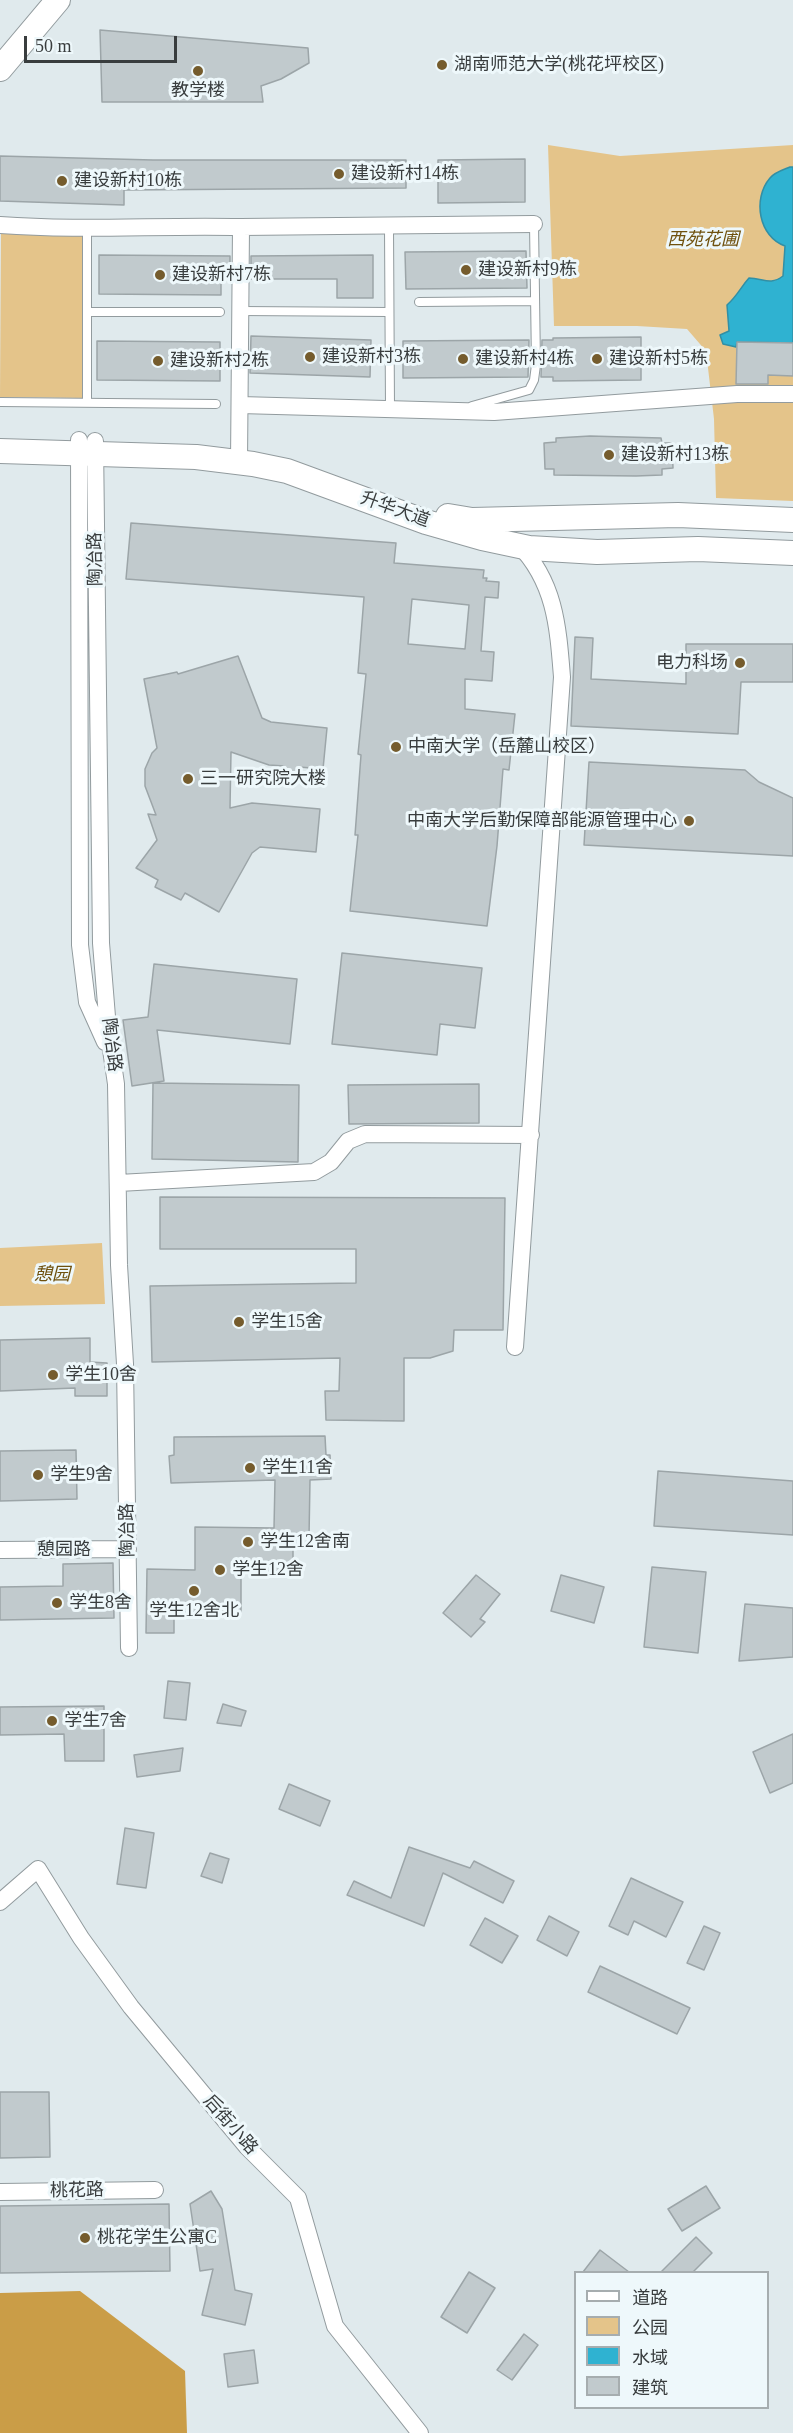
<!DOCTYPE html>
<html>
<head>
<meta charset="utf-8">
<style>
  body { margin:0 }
  #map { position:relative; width:793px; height:2433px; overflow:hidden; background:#e0eaed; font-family:"Times New Roman","Noto Sans SC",serif }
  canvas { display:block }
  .legend { position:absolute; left:574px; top:2271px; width:195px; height:138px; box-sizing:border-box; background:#eef8fb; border:2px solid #a6adaf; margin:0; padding:8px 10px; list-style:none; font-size:18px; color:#393d3e }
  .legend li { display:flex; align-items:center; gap:12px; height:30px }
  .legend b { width:30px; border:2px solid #a6adaf }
  .scale { position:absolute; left:24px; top:36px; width:153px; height:27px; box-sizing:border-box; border:3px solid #393d3e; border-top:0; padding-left:8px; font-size:18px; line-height:21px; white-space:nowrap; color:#393d3e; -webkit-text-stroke:4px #eef8fb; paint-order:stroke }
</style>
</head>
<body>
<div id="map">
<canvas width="793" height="2433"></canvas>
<ul class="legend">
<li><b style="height:8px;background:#fff"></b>道路</li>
<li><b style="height:16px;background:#e4c48a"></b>公园</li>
<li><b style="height:16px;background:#2fb2d1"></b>水域</li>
<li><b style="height:16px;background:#c1cacd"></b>建筑</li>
</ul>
<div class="scale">50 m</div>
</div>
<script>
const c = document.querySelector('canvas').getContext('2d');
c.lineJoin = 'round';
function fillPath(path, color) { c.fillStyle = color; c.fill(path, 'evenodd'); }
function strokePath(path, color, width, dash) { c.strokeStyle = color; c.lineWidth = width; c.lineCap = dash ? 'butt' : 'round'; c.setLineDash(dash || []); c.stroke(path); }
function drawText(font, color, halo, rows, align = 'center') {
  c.font = font + ' "Times New Roman","Noto Sans SC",serif'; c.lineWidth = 6; c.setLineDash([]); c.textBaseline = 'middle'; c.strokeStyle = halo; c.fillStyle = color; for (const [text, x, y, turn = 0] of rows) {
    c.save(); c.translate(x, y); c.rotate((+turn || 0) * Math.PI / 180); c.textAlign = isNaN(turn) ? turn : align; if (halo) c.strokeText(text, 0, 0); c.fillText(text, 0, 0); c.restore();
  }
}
const green = new Path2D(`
  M548,145l72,11 173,-11v356l-77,-3 -2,-79 -8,-68 -19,-22 -50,-3h-83z
  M1,230l53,6 30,-1 -1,163 -83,-1z
  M102,1243l3,61 -105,2v-58z`);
const forest = new Path2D(`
  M80,2291l105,80 2,62h-187v-140z`);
const water = new Path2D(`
  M790,167h3v176l-56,-1 -1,5 -13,-3 -3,-9 9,-4 -2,-26c11,-10 13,-17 22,-27 14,0 21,8 34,-2l2,-30c-26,-9 -33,-47 -15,-68 5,-6 13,-8 20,-11z`);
const building = new Path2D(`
  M100,30l208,18 1,15 -28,16 -20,7 2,16h-161z
  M0,156l153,4h253v28l-282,2v15l-124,-4z
  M525,159v43l-87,1v-43z
  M526,251l1,37 -121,1 -1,-37z
  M99,255l131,1v23h-9v16l-122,-1z
  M373,255v43h-36v-19h-86v-23z
  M251,336l120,4 -1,37 -120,-4z
  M641,337v43l-88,1v-4h-12l1,-37h11v-2z
  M529,340l-1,37 -125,1v-37z
  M97,341l123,1v39l-123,-1z
  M737,342l56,1v33l-25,-1v9h-32z
  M590,436l71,2 1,5h10l1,25 -11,1v6l-26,1 -82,-1v-6h-9l-1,-26 12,-1v-4z
  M131,523l265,20 -2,20 90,7 -1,8h4l-1,3 13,1 -1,16 -13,-1 -4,54 13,1 -2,29 -27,-2v30l50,5 -6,56 -6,-1 -6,77 -10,80 -137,-15 8,-76h-3l6,-80 -3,-1 8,-80 -8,-1 6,-76 -238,-18zM412,599l57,6 -4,44 -57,-5z
  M575,637l18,1 -2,41 95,5v-40h107v38h-52l-3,52 -167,-8z
  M238,656l24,62 9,4 56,6 -4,41 -24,-2v6l-16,-1 1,-6 -15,-1 -38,-13 -1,56 22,-5 68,6 -4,43 -56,-5 -8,6 -33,59 -34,-19 -4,7 -26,-13 3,-7 -22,-12 21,-28 -9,-26 8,1 -11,-29v-17l7,-16 5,-5 -13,-69 33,-7 1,2z
  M589,762l156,8 14,12 34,16v58l-209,-11z
  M342,953l140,15 -7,60 -35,-4 -3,31 -105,-11z
  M154,964l143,15 -7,65 -133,-14 7,51 -32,5 -9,-66 25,-3z
  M153,1083l146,2 -1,77 -146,-3z
  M479,1084v39l-130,1 -1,-39z
  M160,1197l345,1 -2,132h-49l-1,21 -23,7h-26v63l-78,-1 -1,-29h14l1,-33 -188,4 -2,-76 206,-3v-34h-196z
  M90,1338v24l17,1v33h-32v-8l-75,3v-51z
  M325,1436l1,19h4l1,24 -21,1 -1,57h-9v10h-7v24h-52v41h-67v21h-28l1,-64 48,1v-43l79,1 1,-48 -104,3 -2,-27 5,-1v-18z
  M76,1450l1,49 -77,2v-50z
  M658,1471l135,10v54l-139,-9z
  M113,1563l1,55 -114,2v-33l63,-1v-22z
  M652,1567l54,5 -8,81 -54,-6z
  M476,1575l24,19 -20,25 5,3 -14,15 -28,-24z
  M561,1575l43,12 -10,36 -43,-12z
  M745,1604l48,4v49l-54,4z
  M168,1681l22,2 -4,37 -22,-2z
  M223,1704l23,7 -5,15 -24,-3z
  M104,1706v55h-39l-1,-27 -64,1v-28z
  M793,1734v49l-23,10 -17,-41z
  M183,1748l-3,23 -43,6 -3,-22z
  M289,1784l41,17 -10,25 -41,-17z
  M125,1828l29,5 -8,55 -29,-4z
  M409,1847l61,21 4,-7 40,20 -11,22 -60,-30 -19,53 -77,-31 7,-14 37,17z
  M210,1853l19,6 -7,24 -21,-7z
  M631,1878l52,24 -17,35 -32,-16 -6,14 -19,-9z
  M549,1916l30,16 -12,24 -30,-16z
  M485,1918l33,18 -16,27 -32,-18z
  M704,1926l16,7 -16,37 -17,-7z
  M600,1966l90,42 -13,26 -89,-42z
  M0,2092h49l1,65 -50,1z
  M706,2186l14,22 -38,23 -14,-22z
  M211,2191l11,18 13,81 17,4 -7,31 -43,-10 11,-46 -13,2 -10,-67z
  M169,2204l1,67 -170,2v-67z
  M696,2237l16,16 -19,19h-32z
  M600,2250l29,22h-46z
  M469,2272l26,16 -28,45 -26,-16z
  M524,2334l14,11 -26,35 -15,-10z
  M254,2350l4,33 -30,4 -4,-33z`);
const lane = new Path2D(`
  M389,227l1,182
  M87,228v175
  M419,302l116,-1
  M240,311l149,1
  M87,312h133
  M0,402l216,2
  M472,406l57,-16 5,-10 2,-15 -2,-141`);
const street = new Path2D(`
  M0,225c81,6 160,0 241,2l-2,235
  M241,227l293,-3
  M240,405l254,7 243,-18h56
  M79,440l1,505 7,57 18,40
  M95,441l6,502 7,86 8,55 3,181 6,99 4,284
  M119,1183l195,-11 17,-10 17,-21 17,-7 166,1
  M515,1347l47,-670c-4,-51 -7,-95 -44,-133
  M0,1550l128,-1
  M0,1902l38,-33 43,69 50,69 116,140 51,51 37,128 85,107
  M0,2192l155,-2`);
const secondary = new Path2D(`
  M0,69l58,-69
  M0,451l196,6 57,7 34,7 139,51 56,16 47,10 68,4 101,-3 95,4
  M448,516l24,4 206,-5 115,5`);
const markers = [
  [442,65,6,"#755c2d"],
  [198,71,6,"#755c2d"],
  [339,174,6,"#755c2d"],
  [62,181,6,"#755c2d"],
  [466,270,6,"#755c2d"],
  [160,275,6,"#755c2d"],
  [310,357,6,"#755c2d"],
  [463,359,6,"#755c2d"],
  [597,359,6,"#755c2d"],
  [158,361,6,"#755c2d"],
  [609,455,6,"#755c2d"],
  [740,663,6,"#755c2d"],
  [396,747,6,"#755c2d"],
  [188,779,6,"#755c2d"],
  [689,821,6,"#755c2d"],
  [239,1322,6,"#755c2d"],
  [53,1375,6,"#755c2d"],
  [250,1468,6,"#755c2d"],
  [38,1475,6,"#755c2d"],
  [248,1542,6,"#755c2d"],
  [220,1570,6,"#755c2d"],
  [194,1591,6,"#755c2d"],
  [57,1603,6,"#755c2d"],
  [52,1721,6,"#755c2d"],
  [85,2238,6,"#755c2d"]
];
const poiNames = [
  ["湖南师范大学(桃花坪校区)",454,65],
  ["教学楼",198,91,"center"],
  ["建设新村14栋",351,174],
  ["建设新村10栋",74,181],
  ["建设新村9栋",478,270],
  ["建设新村7栋",172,275],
  ["建设新村3栋",322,357],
  ["建设新村4栋",475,359],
  ["建设新村5栋",609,359],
  ["建设新村2栋",170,361],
  ["建设新村13栋",621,455],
  ["电力科场",728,663,"right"],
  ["中南大学（岳麓山校区）",408,747],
  ["三一研究院大楼",200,779],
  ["中南大学后勤保障部能源管理中心",677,821,"right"],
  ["学生15舍",251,1322],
  ["学生10舍",65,1375],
  ["学生11舍",262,1468],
  ["学生9舍",50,1475],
  ["学生12舍南",260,1542],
  ["学生12舍",232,1570],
  ["学生8舍",69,1603],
  ["学生12舍北",194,1611,"center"],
  ["学生7舍",64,1721],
  ["桃花学生公寓C",97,2238]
];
const parkNames = [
  ["西苑花圃",703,240],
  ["憩园",52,1275]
];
const streetNames = [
  ["升华大道",395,510,20],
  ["陶冶路",96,559,-91],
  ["陶冶路",111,1045,83],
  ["陶冶路",128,1530,-91],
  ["憩园路",64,1550],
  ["后街小路",230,2125,49],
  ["桃花路",77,2191,-1]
];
fillPath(green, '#e4c48a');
fillPath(forest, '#ca9d47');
fillPath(water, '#2fb2d1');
strokePath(water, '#328fa5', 1.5);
fillPath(building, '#c1cacd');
strokePath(building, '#9ca5a8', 1.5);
strokePath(lane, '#929b9e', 10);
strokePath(street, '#929b9e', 18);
strokePath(secondary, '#929b9e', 26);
strokePath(lane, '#fff', 8);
strokePath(street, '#fff', 16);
strokePath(secondary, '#fff', 24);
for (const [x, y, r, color] of markers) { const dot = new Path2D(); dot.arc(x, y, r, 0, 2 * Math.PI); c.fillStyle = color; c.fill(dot); strokePath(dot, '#eef8fb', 2); }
drawText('18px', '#393d3e', '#eef8fb', poiNames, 'left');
drawText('italic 18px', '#6f510e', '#eef8fb', parkNames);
drawText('18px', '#393d3e', '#eef8fb', streetNames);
</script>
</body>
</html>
